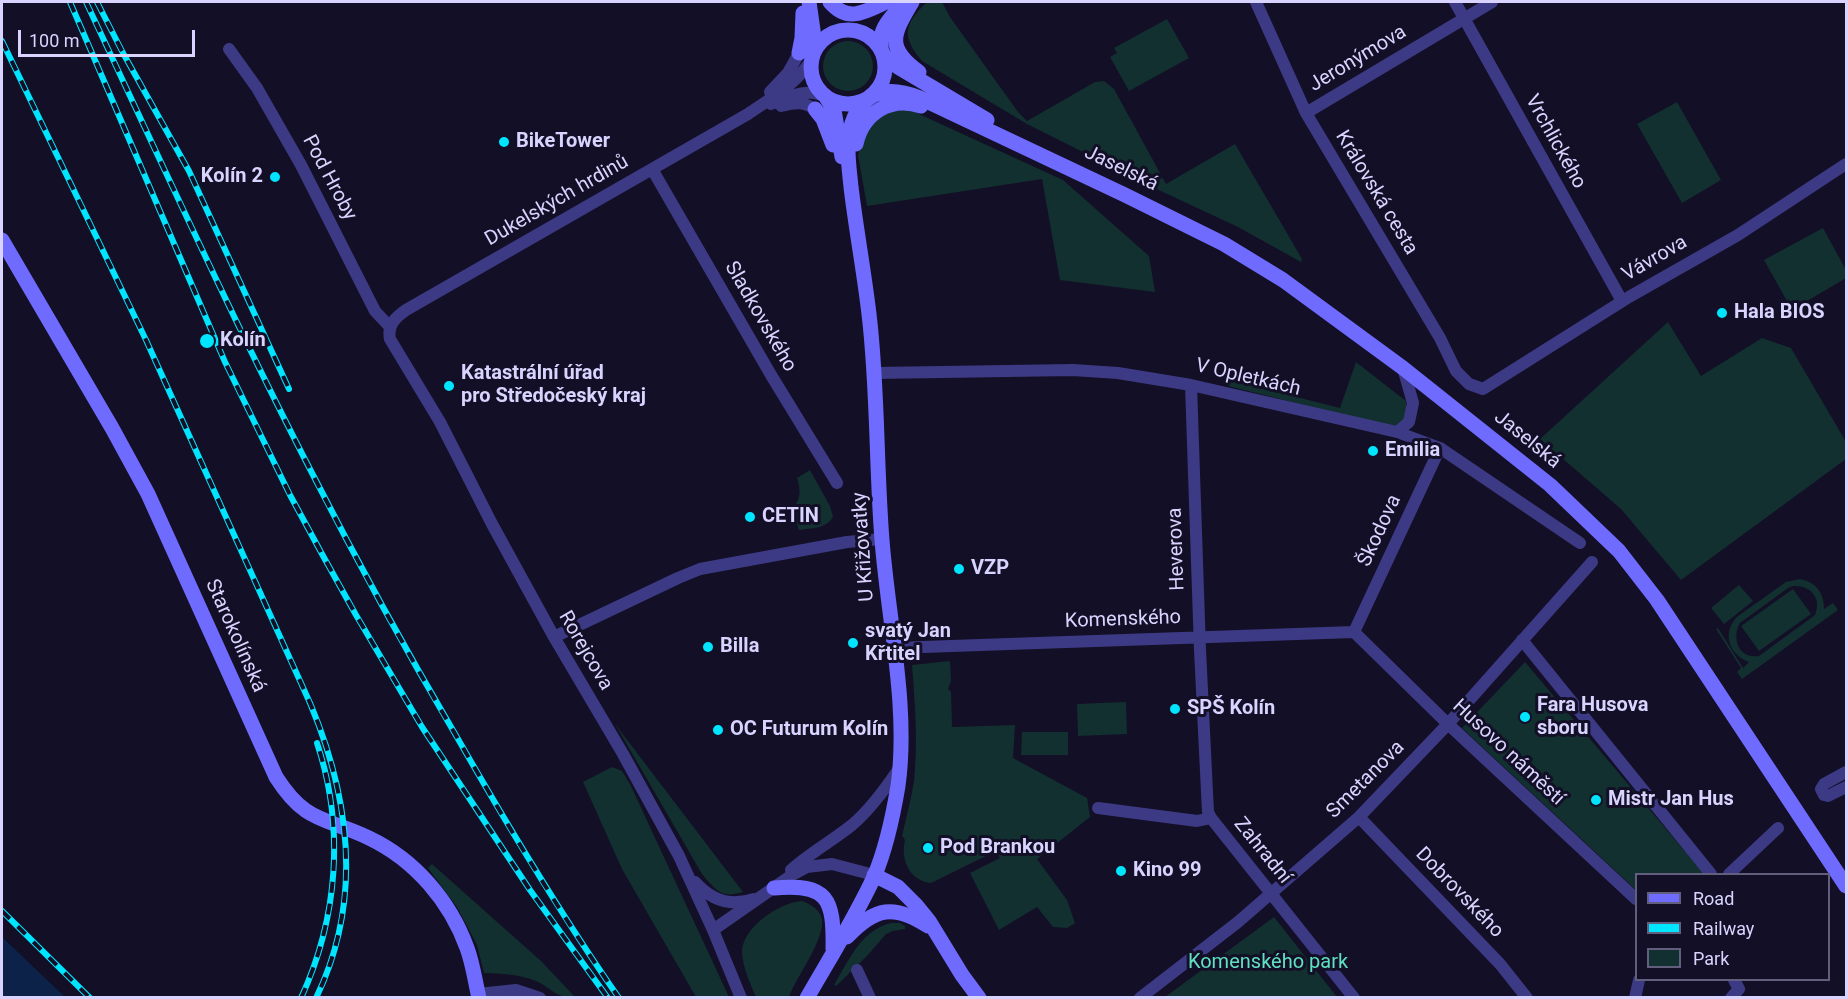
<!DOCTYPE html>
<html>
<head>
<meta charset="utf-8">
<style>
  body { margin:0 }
  #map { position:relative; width:1848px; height:999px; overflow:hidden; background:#130f26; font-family:Roboto,sans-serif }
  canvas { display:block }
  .frame { position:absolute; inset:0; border:3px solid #d9d4ff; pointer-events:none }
  .legend { position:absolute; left:1635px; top:873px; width:195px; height:108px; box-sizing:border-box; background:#130f26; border:2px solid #625e7d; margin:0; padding:8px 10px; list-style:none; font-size:18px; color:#d9d4ff }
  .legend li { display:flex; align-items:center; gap:12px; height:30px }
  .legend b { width:30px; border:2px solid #625e7d }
  .scale { position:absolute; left:18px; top:30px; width:177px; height:27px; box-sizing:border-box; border:3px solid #d9d4ff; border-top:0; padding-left:8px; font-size:18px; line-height:21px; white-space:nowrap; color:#d9d4ff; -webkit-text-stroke:4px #130f26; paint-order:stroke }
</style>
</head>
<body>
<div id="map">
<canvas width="1848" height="999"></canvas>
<div class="frame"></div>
<ul class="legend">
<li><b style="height:8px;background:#6f6bff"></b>Road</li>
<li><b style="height:8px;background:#00e5ff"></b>Railway</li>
<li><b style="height:16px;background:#12302f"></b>Park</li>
</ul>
<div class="scale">100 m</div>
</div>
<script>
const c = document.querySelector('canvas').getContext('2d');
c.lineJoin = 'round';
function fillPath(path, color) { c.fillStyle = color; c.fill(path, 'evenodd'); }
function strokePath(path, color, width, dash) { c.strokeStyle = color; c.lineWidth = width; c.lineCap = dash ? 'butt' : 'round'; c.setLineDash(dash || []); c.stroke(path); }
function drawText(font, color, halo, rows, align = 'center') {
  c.font = font + ' Roboto,sans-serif'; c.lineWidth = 6; c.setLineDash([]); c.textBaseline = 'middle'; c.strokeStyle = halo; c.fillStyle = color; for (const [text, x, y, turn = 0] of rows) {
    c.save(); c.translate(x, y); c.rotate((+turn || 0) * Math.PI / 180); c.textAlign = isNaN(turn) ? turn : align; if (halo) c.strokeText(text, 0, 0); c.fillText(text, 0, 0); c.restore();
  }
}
const green = new Path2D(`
  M927,2h15l8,15 68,95 9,9 68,-39 9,-1 10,8 52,95 69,-40 67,115 -1,3 -63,-35 -75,-35 -136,-68 -105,-63c-21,-25 -18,-37 5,-59z
  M1167,19l22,39 -60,33 -19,-34 7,-4 -3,-5z
  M823 66a25 25 0 1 1 50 0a25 25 0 1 1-50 0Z
  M1677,102l44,78 -39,23 -45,-79z
  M908,109l155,71 86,76 6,36 -95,-12 -18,-101 -175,27 -9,-51 9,-30 14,-12z
  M1823,228l23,42v8l-54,32 -28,-50z
  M1668,322l33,54 61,-38 29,10 55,94v17l-165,121 -60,-71 -81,-70z
  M1356,362l50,39c1,16 1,19 -14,26l-164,-41 -3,-7 115,29z
  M810,470l20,36 3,11c-7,12 -22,11 -34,13l-7,-21c9,-10 9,-19 5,-31z
  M1800,579c16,3 24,14 24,30l9,-6 5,7 -96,69 -5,-7 4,-4 -25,-39 2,-1 25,40 6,-6c-20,-7 -28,-30 -11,-46l48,-34zM1793,586c18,-1 29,12 22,29l-56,41c-20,3 -28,-17 -19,-33l48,-35z
  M1739,585l14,16 -29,23 -13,-16z
  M1793,589l18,25 -52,37 -18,-25z
  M950,661l1,20 -3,8 3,3 1,35 63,-2 -2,33 74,40 3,19 -53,42 30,41 8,23 -8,5 -14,-1 -16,-20 -38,23 -29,-57 30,-15 -4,-7 -65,32c-21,-2 -31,-23 -26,-43l-3,-4c4,-18 9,-36 12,-55 4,-38 1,-77 -2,-116z
  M1525,662l179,212h-68v16l-174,-162z
  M1126,702l1,32 -49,2 -1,-32z
  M615,724l128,168c-22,7 -27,-2 -41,-18z
  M1022,732h46v23h-47z
  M612,767l10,4 8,13 99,213h-33l-74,-128 -39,-87z
  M432,864l109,97 34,36c-20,1 -22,-8 -39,-16 -13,-6 -38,-8 -52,-8l-7,-28 -20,-38 -29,-39z
  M802,901c8,3 18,8 20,18 3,21 -26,58 -33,78h-33c-6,-14 -13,-29 -14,-44 -1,-25 38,-51 60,-52z
  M1274,917l63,80h-172z
  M891,923h9l5,3v3l-12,2 -7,3 -19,22 -31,30 -2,-1c15,-25 27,-55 57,-62z`);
const water = new Path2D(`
  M2,937l63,60h-63z`);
const street = new Path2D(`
  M1256,2l50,111 134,225 16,33 13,13 14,5 146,-92 109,-62 108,-71
  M1455,2l167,299
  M229,49l28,39 44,77 74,146 15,16
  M770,92l18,-19 11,-20
  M771,104c18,-7 36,-17 55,-7
  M781,106c13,-3 22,-5 34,3
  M1306,113l186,-111
  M652,169l119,206 66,108
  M875,373l198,-3 45,3 73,12 206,47 43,16 140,95
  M1191,385l9,265 8,162 3,6 143,180
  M1397,432l12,-10 4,-19 -10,-35
  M1354,632l94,92 188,175
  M1354,632l86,-184
  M554,637l124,-59 22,-9 147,-27 35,-3
  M1522,640l189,234
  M894,648l460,-16
  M1846,772l-22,12 -3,5 3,6 4,1 18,-9
  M1098,808l99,13 14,-3
  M1359,817l141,147 27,34
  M791,870c19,-17 41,-29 61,-45 19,-16 34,-37 48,-58
  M1729,874l49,-46
  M695,882c16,18 36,25 59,17
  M713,930l79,-55 15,-8 25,-3 42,11
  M857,970l13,28
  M478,994l38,-4 24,8
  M741,998l-28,-68 -34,-74 -56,-102 -69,-117 -62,-113 -52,-102 -50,-83c-3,-14 6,-22 16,-29l342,-196c22,-15 49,-30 63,-54
  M1140,998l98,-76 121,-105 89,-93 144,-162
  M1635,998l4,-18
  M1731,998l8,-9 -5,-9`);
const secondary = new Path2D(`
  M809,2l5,35 -2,17
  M830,2c18,21 35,10 56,0
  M912,2c-18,31 -28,45 7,70
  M811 67a37 37 0 1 1 74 0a37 37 0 1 1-74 0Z
  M882,52l4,7 12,8 89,53
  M882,52c-6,-21 8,-34 22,-49
  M799,53l3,-15 1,-25
  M826,97l8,13 8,47
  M815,109l8,10 10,26
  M856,144c7,-31 34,-48 65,-38
  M2,240l110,188 36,66 128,283c30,47 49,40 93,61 46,22 81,63 98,110 6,16 8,33 12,50
  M874,875l24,12 18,18 13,16 33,54 17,23
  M774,888c54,-5 60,11 59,61
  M847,937c28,-30 47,-33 81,-11
  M807,998c23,-40 48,-80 67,-121 12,-28 19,-61 24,-91 11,-79 -10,-167 -16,-246 -6,-75 -4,-151 -13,-226 -5,-43 -13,-85 -18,-127 -2,-21 -6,-43 1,-64 12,-34 37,-37 68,-25l205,97 99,49 59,36 120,88 147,117 69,66 38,49 189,286`);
const rail = new Path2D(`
  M70,2l155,360 65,133 32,59 34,61 66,112 108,163 78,108
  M86,2c74,157 146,316 226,471 45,88 92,174 142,259 52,91 105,180 165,266
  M97,2l26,51 66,118 100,218
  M2,41l144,299 164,363c40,95 53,198 6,295
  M2,911l88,87
  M301,998c37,-80 44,-171 16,-255`);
const markers = [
  [504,142,6,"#00e5ff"],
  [275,177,6,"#00e5ff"],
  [1722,313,6,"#00e5ff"],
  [207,341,8,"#00e5ff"],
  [449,386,6,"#00e5ff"],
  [1373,451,6,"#00e5ff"],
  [750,517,6,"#00e5ff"],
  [959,569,6,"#00e5ff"],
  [853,643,6,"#00e5ff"],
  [708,647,6,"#00e5ff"],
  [1175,709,6,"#00e5ff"],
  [1525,717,6,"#00e5ff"],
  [718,730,6,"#00e5ff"],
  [1596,800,6,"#00e5ff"],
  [928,848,6,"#00e5ff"],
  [1121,871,6,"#00e5ff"]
];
const streetNames = [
  ["Jeronýmova",1358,59,-31],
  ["Vrchlického",1555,142,61],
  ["Jaselská",1121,169,26],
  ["Pod Hroby",329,178,62],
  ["Královská cesta",1376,193,59],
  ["Dukelských hrdinů",557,201,-30],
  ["Vávrova",1655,259,-30],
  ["Sladkovského",760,317,60],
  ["V Opletkách",1248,378,13],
  ["Jaselská",1527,440,39],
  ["Škodova",1380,531,-65],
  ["U Křižovatky",864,547,-94],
  ["Heverova",1177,549,-92],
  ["Komenského",1123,620,-2],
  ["Starokolínská",235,636,66],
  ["Rorejcova",585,651,60],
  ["Husovo náměstí",1508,753,43],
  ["Smetanova",1366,780,-45],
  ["Zahradní",1262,851,51],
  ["Dobrovského",1459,893,46]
];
const poiNames = [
  ["BikeTower",516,142],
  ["Kolín 2",263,177,"right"],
  ["Hala BIOS",1734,313],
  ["Kolín",220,341],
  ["Katastrální úřad",461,374],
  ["pro Středočeský kraj",461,397],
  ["Emilia",1385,451],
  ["CETIN",762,517],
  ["VZP",971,569],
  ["svatý Jan",865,632],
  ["Křtitel",865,655],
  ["Billa",720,647],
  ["Fara Husova",1537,706],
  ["sboru",1537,729],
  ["SPŠ Kolín",1187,709],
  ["OC Futurum Kolín",730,730],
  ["Mistr Jan Hus",1608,800],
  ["Pod Brankou",940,848],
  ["Kino 99",1133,871]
];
const parkNames = [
  ["Komenského park",1268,963]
];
fillPath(green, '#12302f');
fillPath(water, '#0c2248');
strokePath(street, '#3d3a85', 12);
strokePath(secondary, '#6f6bff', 15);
strokePath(rail, '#00e5ff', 6);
strokePath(rail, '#130f26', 4, [11]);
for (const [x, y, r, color] of markers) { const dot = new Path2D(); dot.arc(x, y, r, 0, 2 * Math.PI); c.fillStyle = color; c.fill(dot); strokePath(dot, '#130f26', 2); }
drawText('20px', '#d9d4ff', '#130f26', streetNames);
drawText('bold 20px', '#d9d4ff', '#130f26', poiNames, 'left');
drawText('20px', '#5fe0c0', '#130f26', parkNames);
</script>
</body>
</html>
